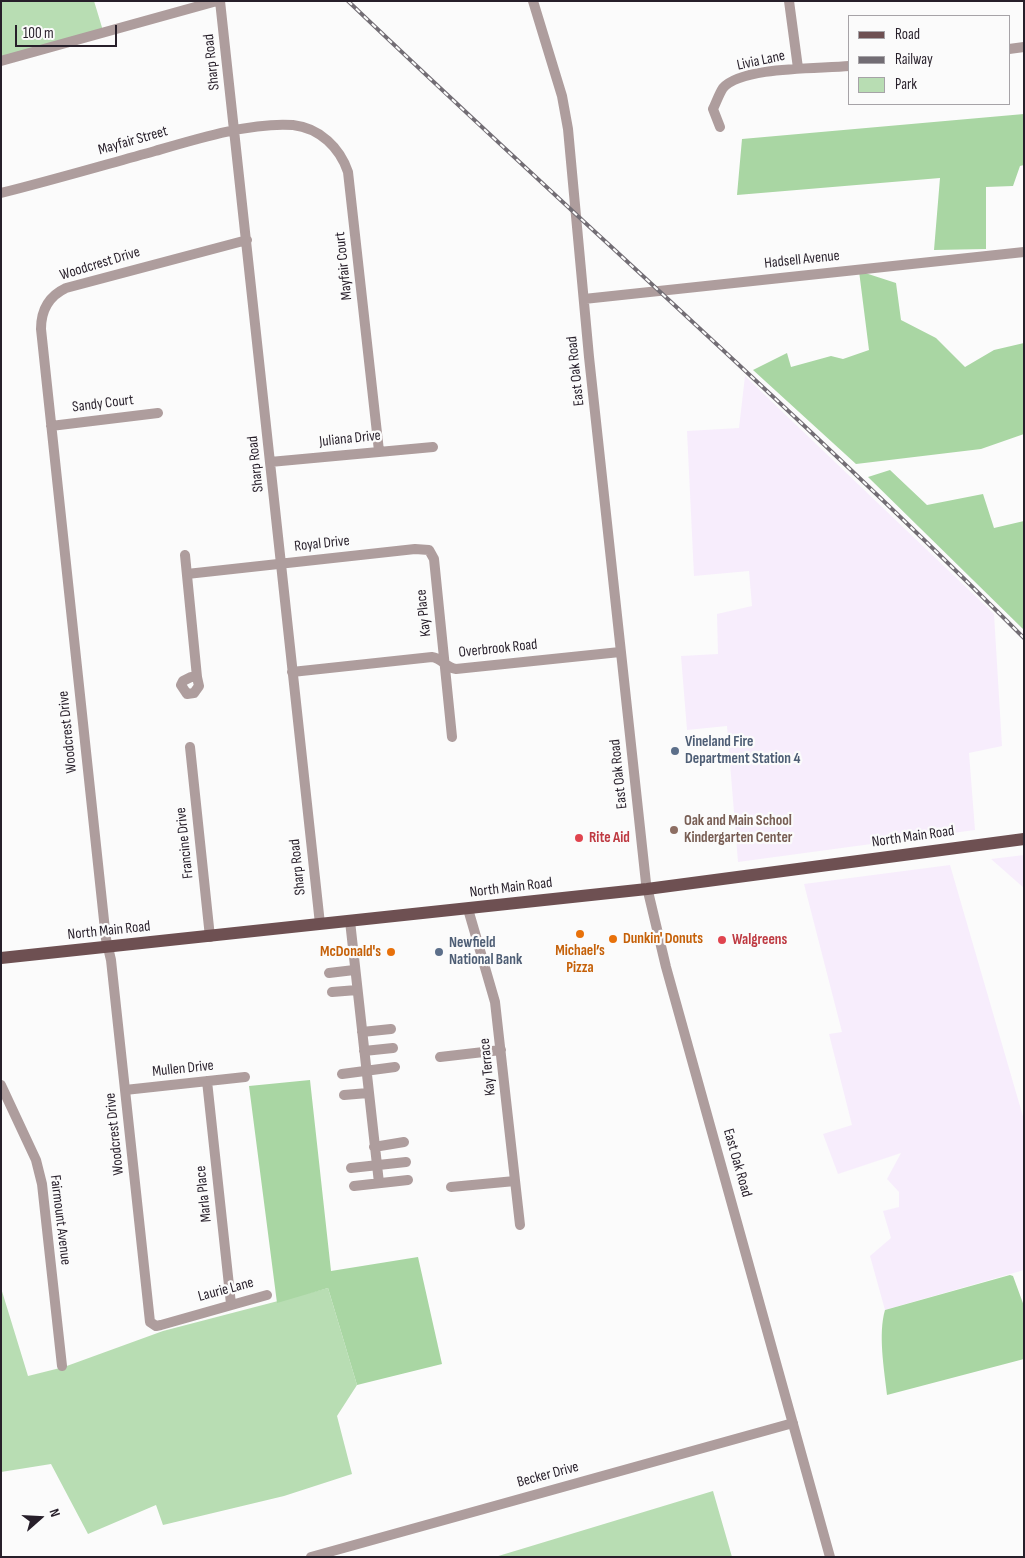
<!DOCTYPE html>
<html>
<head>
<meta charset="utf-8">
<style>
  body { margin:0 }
  #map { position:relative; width:1025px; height:1558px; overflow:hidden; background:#fbfbfb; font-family:"Sofia Sans Condensed",sans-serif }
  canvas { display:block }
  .frame { position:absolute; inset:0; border:2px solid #271f2a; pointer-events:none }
  .legend { position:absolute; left:848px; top:15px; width:162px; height:90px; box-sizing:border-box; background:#fbfbfb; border:1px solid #a6a3a7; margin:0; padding:6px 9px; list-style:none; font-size:15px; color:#271f2a }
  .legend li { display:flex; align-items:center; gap:10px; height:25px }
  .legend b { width:25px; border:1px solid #a6a3a7 }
  .north { position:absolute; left:15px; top:1493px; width:50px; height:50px; -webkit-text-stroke:4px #fbfbfb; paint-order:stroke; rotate:71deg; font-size:14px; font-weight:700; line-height:20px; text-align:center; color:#271f2a }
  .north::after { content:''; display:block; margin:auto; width:18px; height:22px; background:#271f2a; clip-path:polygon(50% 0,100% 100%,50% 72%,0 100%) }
  .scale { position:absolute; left:15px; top:25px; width:102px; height:22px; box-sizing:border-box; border:2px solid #271f2a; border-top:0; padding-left:6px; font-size:15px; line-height:18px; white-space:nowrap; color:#271f2a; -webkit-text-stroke:4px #fbfbfb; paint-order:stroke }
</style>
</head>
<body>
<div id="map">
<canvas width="1025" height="1558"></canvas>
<div class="frame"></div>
<ul class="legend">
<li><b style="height:6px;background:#6e5052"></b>Road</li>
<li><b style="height:6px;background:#726d74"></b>Railway</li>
<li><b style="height:14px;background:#b8ddb3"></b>Park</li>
</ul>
<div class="north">N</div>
<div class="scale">100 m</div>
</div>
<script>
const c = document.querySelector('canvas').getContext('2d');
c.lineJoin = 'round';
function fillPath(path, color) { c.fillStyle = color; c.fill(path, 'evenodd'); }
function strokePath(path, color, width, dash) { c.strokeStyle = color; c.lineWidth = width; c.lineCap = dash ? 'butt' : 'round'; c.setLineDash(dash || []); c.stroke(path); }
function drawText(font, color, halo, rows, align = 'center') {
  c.font = font + ' "Sofia Sans Condensed",sans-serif'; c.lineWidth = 4.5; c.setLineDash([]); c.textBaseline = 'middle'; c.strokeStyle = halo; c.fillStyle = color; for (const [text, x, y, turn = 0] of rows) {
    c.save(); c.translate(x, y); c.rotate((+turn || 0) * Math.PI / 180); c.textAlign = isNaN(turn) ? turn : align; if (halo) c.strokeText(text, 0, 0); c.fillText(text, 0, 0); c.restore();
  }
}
const built = new Path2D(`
  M745,376l249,238 8,132 -33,7 6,77 -237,32 -11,-136 -40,4 -6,-74 37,-2 -1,-40 35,-8 -3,-35 -55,5 -7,-145 52,-3z
  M1024,855v33l-33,-29z
  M950,865l74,255v150l-139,40 -15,-54 21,-18 -8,-27 16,-4v-15l-12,-13 14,-26 -63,21 -15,-40 29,-9 -23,-91 13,-2 -38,-148z`);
const green = new Path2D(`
  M1,1h93l10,33 -103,28z
  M1,1288l27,88 36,-9 99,-36 165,-43 29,97 -20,31 15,58 -68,22 -121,29 -7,-20 -68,29 -37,-70 -50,8z
  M713,1491l19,66h-237z`);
const forest = new Path2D(`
  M1024,114v51l-4,1 -7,20 -27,1v62l-52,1 6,-72 -203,17 5,-56z
  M859,271l37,12 5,37 35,18 29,29 29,-17 30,-7v91l-43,15 -125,15 -103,-94 34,-17 4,14 40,-11 12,3 26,-9z
  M890,470l37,35 56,-11 11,34 30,-7v109l-156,-153z
  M310,1080l21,191 87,-14 24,107 -85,21 -29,-97 -51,15 -28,-217z
  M1010,1275l3,1 11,30v53l-137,36c-3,-27 -9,-61 -2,-85z`);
const minor = new Path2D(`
  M220,1l100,923
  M533,1l29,95 6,33 21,228 57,526 20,84 164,590
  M789,1l9,67
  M1009,49l15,-2
  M1,61l216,-60
  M720,127l-7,-18c3,-6 6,-15 10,-21 19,-22 97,-19 126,-22
  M1,193c52,-13 103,-28 154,-42 41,-12 96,-29 138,-26 27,3 47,23 55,47l31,279
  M247,240l-181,48c-17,8 -25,22 -25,41l65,610 5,21 39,362 6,4 5,-1 106,-30
  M584,299l440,-47
  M51,426l107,-13
  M270,462l163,-15
  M185,555l12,122
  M187,574l228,-25 14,1 5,9 18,178
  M292,672l140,-15c10,1 14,11 24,12l164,-17
  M191,677h6l2,9 -5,7 -7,1 -6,-9 2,-4z
  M190,747l20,190
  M468,909l27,93 25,223
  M350,921l29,262
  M329,973l25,-3
  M332,992l25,-2
  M362,1032l29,-3
  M364,1051l29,-3
  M440,1057l61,-7
  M342,1074l53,-7
  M207,1081l24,223
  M1,1085l35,75 6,24 20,182
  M125,1090l120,-13
  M344,1095l24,-2
  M374,1147l30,-5
  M351,1168l55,-6
  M354,1186l54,-6
  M451,1187l64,-6
  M311,1557l482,-134`);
const major = new Path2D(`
  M1,958l646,-69 377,-50`);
const rail = new Path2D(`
  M348,1c224,214 457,418 676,637`);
const markers = [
  [675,751,5,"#5c6f8a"],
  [674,830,5,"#8d6e63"],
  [579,838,5,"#e0444e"],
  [580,934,5,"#e8710a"],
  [613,939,5,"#e8710a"],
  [722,940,5,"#e0444e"],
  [391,952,5,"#e8710a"],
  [439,952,5,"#5c6f8a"]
];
const streetNames = [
  ["Livia Lane",761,61,-12],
  ["Sharp Road",212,62,-96],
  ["Mayfair Street",133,141,-16],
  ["Hadsell Avenue",802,260,-6],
  ["Woodcrest Drive",100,264,-17],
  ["Mayfair Court",344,266,-96],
  ["East Oak Road",576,371,-96],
  ["Sandy Court",103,404,-7],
  ["Juliana Drive",350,439,-6],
  ["Sharp Road",256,464,-96],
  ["Royal Drive",322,544,-6],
  ["Kay Place",424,613,-96],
  ["Overbrook Road",498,649,-6],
  ["Woodcrest Drive",68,732,-96],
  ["East Oak Road",619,774,-96],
  ["North Main Road",913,837,-8],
  ["Francine Drive",185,843,-96],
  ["Sharp Road",298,867,-96],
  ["North Main Road",511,888,-7],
  ["North Main Road",109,931,-6],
  ["Kay Terrace",488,1067,-96],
  ["Mullen Drive",183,1069,-6],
  ["Woodcrest Drive",115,1134,-96],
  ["East Oak Road",737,1163,74],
  ["Marla Place",204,1194,-96],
  ["Fairmount Avenue",60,1220,83],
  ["Laurie Lane",226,1290,-15],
  ["Becker Drive",548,1475,-15]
];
const serviceNames = [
  ["Vineland Fire",685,742],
  ["Department Station 4",685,759],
  ["Newfield",449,943],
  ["National Bank",449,960]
];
const educationNames = [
  ["Oak and Main School",684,821],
  ["Kindergarten Center",684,838]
];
const healthNames = [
  ["Rite Aid",589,838],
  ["Walgreens",732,940]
];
const foodNames = [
  ["Dunkin' Donuts",623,939],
  ["Michael’s",580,951,"center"],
  ["Pizza",580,968,"center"],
  ["McDonald's",381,952,"right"]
];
fillPath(built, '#f7edfc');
fillPath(green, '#b8ddb3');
fillPath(forest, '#a9d6a3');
strokePath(minor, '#ae9d9d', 10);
strokePath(major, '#6e5052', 12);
strokePath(rail, '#726d74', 4);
strokePath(rail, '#fbfbfb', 2, [5.5]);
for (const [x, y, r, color] of markers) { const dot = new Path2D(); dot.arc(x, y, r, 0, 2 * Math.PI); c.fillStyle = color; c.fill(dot); strokePath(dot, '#fbfbfb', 2); }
drawText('15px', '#271f2a', '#fbfbfb', streetNames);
drawText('bold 15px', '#4e5e75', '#fbfbfb', serviceNames, 'left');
drawText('bold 15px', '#785e54', '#fbfbfb', educationNames, 'left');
drawText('bold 15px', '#be3a42', '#fbfbfb', healthNames, 'left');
drawText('bold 15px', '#c56008', '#fbfbfb', foodNames, 'left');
</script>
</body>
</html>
